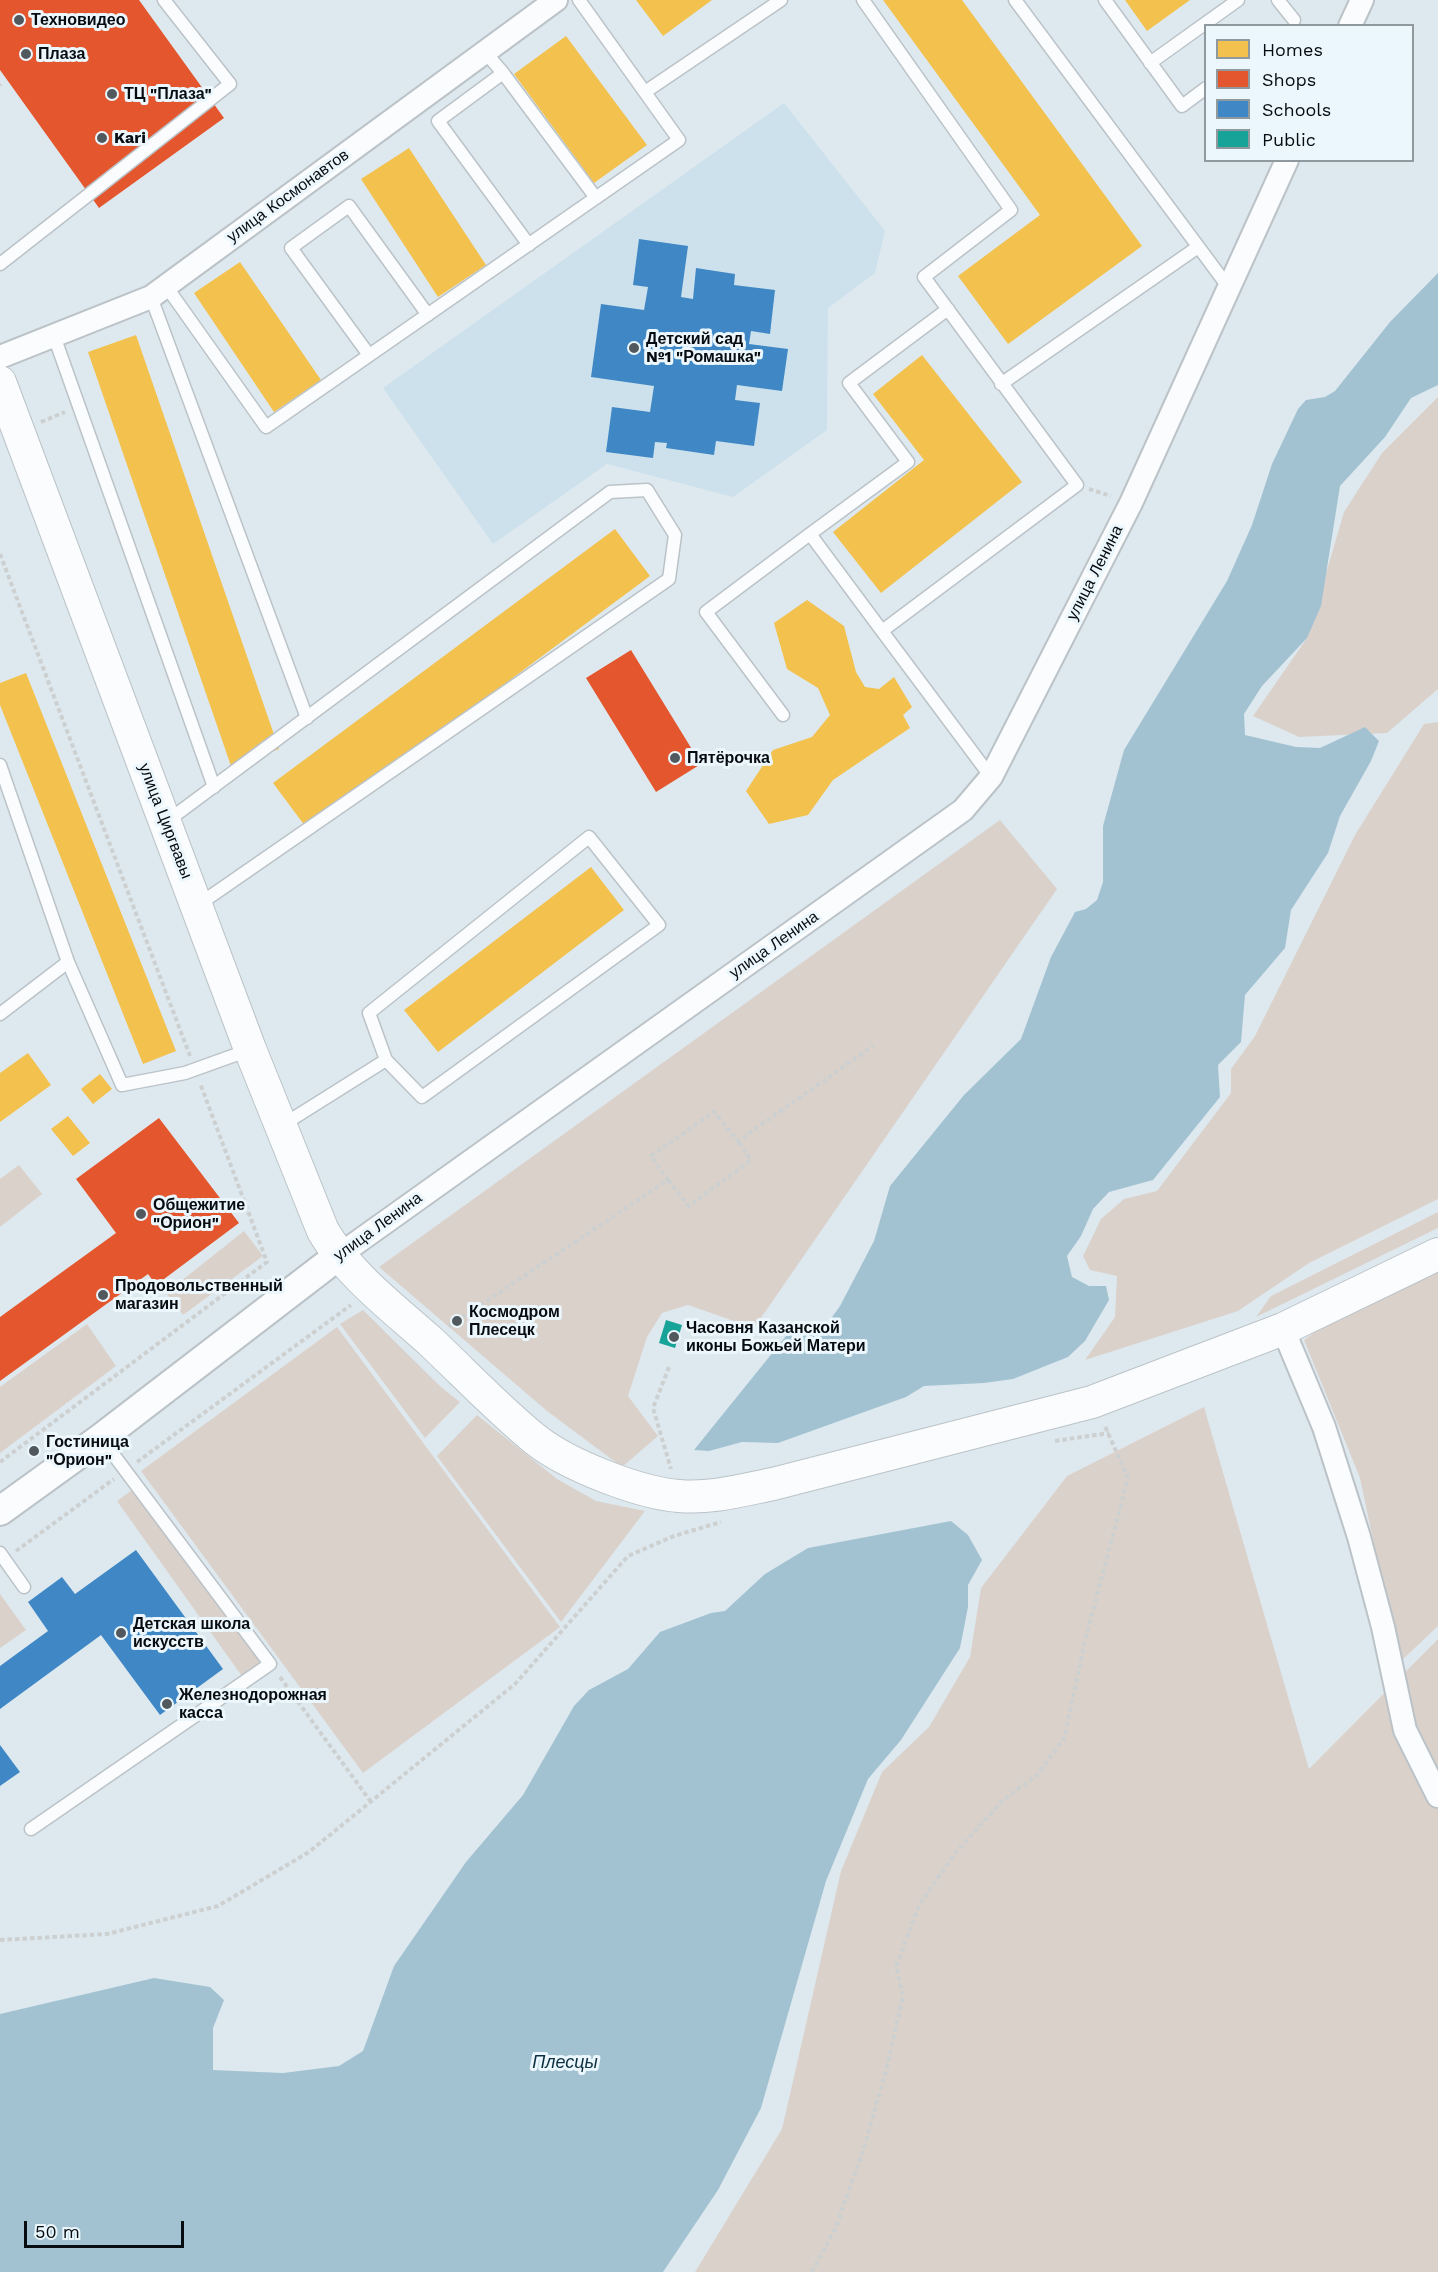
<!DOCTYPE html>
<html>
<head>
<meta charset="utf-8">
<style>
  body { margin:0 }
  #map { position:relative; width:1438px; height:2272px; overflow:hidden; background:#dee9ef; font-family:"Work Sans",sans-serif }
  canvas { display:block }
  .legend { position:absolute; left:1204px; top:24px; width:210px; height:138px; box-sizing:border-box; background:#ebf7fd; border:2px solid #90999e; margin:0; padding:8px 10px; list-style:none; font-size:18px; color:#070c10 }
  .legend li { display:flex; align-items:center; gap:12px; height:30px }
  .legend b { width:30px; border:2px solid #90999e }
  .scale { position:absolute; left:24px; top:2221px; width:160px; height:27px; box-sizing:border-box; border:3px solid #070c10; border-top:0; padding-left:8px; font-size:18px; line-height:21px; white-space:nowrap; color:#070c10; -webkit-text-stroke:4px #ebf7fd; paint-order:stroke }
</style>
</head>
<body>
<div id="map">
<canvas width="1438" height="2272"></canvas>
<ul class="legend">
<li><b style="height:16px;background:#f2c14e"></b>Homes</li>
<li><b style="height:16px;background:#e4572e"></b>Shops</li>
<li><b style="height:16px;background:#3f88c5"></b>Schools</li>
<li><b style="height:16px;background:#17a398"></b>Public</li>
</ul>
<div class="scale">50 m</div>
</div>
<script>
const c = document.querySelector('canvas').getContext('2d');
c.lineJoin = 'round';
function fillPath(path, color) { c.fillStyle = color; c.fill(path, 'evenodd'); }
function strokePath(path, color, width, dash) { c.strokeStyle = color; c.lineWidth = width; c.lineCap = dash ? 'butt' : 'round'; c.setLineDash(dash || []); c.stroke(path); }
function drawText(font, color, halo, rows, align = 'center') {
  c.font = font + ' "Work Sans",sans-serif'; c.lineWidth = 6; c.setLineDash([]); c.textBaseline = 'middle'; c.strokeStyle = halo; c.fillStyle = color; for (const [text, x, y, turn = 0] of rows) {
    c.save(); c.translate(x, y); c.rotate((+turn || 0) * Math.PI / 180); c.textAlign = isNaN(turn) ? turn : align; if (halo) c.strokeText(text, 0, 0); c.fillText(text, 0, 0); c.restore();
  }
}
const built = new Path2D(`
  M784,103l101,128 -10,42 -47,35 -1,122 -94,67 -126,-33 -114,80 -110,-156z`);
const green = new Path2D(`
  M1438,397v292l-51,44 -88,4 -46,-21 54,-78 37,-126 38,-59z
  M1438,722v477l-129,64 -71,48 -153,49 30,-43 2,-41 -27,-6 -7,-14 18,-37 23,-20 33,-8 74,-98v-24l24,-33 100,-201 69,-111z
  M1000,820l57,69 -303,439 -66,-23 -26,8 -15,24 -19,59 30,40 -36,31 -75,-56 -168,-144z
  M19,1165l23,29 -42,33v-48z
  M1438,1212v16l-182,89 15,-21z
  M244,1231l19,25 -80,59 -17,-22z
  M1438,1269v357l-39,37 -39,-185 -56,-138 30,-22z
  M363,1310l79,78 18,14 -35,36 -85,-114z
  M87,1324l29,42 -116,87v-66z
  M337,1327l223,300 -197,146 -222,-302z
  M1204,1407l105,362 129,-130v633h-743l87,-143 59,-258 41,-99 47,-45 41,-70 11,-69 86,-112z
  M477,1415l80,64 39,22 49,10 -84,111 -124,-166z
  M136,1487l127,178 -19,14 -127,-178z
  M0,1594l26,36 -26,18z`);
const water = new Path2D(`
  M1438,273v112l-27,13 -26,39 -45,49 -19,120 -14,32 -45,48 -18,28 1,21 51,12 24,1 45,-21 14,14 -8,20 -31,55 -12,37 -37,57 -6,38 -40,47 -4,47 -23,23 2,32 -67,83 -44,12 -16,17 -12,27 -14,20 5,21 17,9h17l3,14 -24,41 -17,16 -55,22 -29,4 -60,3 -18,11 -128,46 -36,-1 -33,9 -15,-1 92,-114 14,-7 25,-2 15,-21 34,-65 16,-55 74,-91 57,-56 30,-82 24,-45 11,-3 11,-9 6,-18v-56l21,-76 103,-169 25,-56 20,-61 26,-55 8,-9 19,-3 10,-6 55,-69z
  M951,1521l17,14 14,25 -14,25v22l-8,41 -59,92 -33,39 -42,102 -65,227 -43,82 -55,82h-663v-258l154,-36 56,9 14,13 -11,28v42l70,3 56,-7 24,-15 31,-85 72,-104 57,-67 51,-89 15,-16 39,-21 32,-37 51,-19 14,-2 40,-37 43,-26z`);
const homes = new Path2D(`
  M636,0h76l-49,36z
  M883,0h79l180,246 -134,98 -50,-68 82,-61z
  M1125,0h65l-43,31z
  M566,36l81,109 -53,38 -80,-109z
  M409,148l77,117 -48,32 -77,-118z
  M240,262l81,118 -47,32 -80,-119z
  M136,335l143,414 -48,17 -143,-414z
  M922,355l100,127 -141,111 -48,-61 91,-72 -51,-66z
  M615,529l35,47 -342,254 -35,-47z
  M807,600l37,26 12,46 9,15 14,2 15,-12 18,30 -9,8 7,13 -77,52 -25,35 -39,9 -23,-33 27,-41 39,-13 18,-22 -12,-27 -31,-19 -13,-46z
  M26,673l150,378 -33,13 -143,-359v-22z
  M591,867l33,43 -186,142 -34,-42z
  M28,1053l23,32 -51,37v-49z
  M100,1074l12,15 -19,15 -12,-15z
  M68,1116l22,27 -17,13 -22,-27z`);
const shops = new Path2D(`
  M0,0h139l85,118 -125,90 -99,-138z
  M631,650l70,114 -45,28 -70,-114z
  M159,1118l80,105 -83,62 -8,-11 -148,107v-64l116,-84 -40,-54z`);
const schools = new Path2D(`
  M639,239l49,7 -7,51 12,2 3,-31 39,6 -1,11 41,5 -5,44 -19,-3 -2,13 39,5 -6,42 -45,-6 -2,15 25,3 -6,43 -38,-5 -2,14 -48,-7 1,-5 -12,-1 -2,16 -47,-6 6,-45 38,5 4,-26 -63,-9 10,-73 43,6 4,-23 -15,-2z
  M136,1550l87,119 -63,46 -59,-80 -101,74v-43l48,-35 -20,-29 34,-25 13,17z
  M0,1745l20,27 -20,14z`);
const public = new Path2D(`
  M666,1320l16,5 -7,23 -16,-5z`);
const path = new Path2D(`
  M0,85l1,-1
  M41,422l24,-10
  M1089,489l22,7
  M0,554l190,502
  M668,1180l21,26 62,-46 -13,-19
  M449,1326l219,-146 -17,-24 63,-44 24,29 135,-95
  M669,1367l-16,41 18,61
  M1055,1441l54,-8
  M0,1462l267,-200 -67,-179
  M137,1462l214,-157
  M16,1551l98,-72
  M280,1677l91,125
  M0,1940l107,-6 111,-28 91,-54 206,-168 113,-128 46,-20 47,-14
  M812,2272l24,-45 27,-76 23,-80 17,-75 -7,-30 23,-61 38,-54 46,-51 34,-25 27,-36 21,-98 43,-163 -24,-54`);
const service = new Path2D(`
  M863,0l148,210 -87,67 153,208 -195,146 -72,-97 98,-72 -59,-79 99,-74
  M1015,0l214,288
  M1105,0l77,106 24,-18
  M1278,0l16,20
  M485,52l18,21
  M1150,63l88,-63
  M645,92l136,-92
  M529,245l-91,-124 65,-48 93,125
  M0,264l230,-180 -66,-84
  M166,286l100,141 413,-287 -100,-140
  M151,297l156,421
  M54,336l160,451
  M369,355l-78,-107 58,-42 79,109
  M1001,384l197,-137
  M882,631l109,146
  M783,715l-77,-103 104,-78
  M0,765l68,197
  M166,822l444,-330 37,-2 28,45 -6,44 -471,326
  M0,1014l68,-52 54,123 63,-12 64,-23
  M281,1126l105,-66 36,37 237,-172 -70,-88 -220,176 17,47
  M0,1553l24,34
  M31,1829l239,-165 -169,-226`);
const minor = new Path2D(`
  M1350,26l12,-26
  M0,357l151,-60 405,-297
  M338,1256l625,-446 28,-33 140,-274 156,-343
  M1283,1329l41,98 35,110 24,90 22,103 33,66`);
const tertiary = new Path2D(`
  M0,1511l101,-73 237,-182`);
const secondary = new Path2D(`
  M0,382l250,667 73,182c26,44 69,76 107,110 35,33 69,69 106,99 32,25 103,53 143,56 31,3 64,-6 94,-12l319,-82 191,-73 155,-75`);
const markers = [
  [19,20,6,"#52595e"],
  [26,54,6,"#52595e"],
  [112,94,6,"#52595e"],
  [102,138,6,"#52595e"],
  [634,348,6,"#52595e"],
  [675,758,6,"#52595e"],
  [141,1214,6,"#52595e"],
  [103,1295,6,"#52595e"],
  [457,1321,6,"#52595e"],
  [674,1337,6,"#52595e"],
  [34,1451,6,"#52595e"],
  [121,1633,6,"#52595e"],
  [167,1704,6,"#52595e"]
];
const poiNames = [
  ["Техновидео",31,20],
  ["Плаза",38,54],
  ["ТЦ \"Плаза\"",124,94],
  ["Kari",114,138],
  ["Детский сад",646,339],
  ["№1 \"Ромашка\"",646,357],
  ["Пятёрочка",687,758],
  ["Общежитие",153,1205],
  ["\"Орион\"",153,1223],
  ["Продовольственный",115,1286],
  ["магазин",115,1304],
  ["Космодром",469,1312],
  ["Плесецк",469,1330],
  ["Часовня Казанской",686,1328],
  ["иконы Божьей Матери",686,1346],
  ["Гостиница",46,1442],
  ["\"Орион\"",46,1460],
  ["Детская школа",133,1624],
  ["искусств",133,1642],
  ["Железнодорожная",179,1695],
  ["касса",179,1713]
];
const streetNames = [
  ["улица Космонавтов",288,196,-36],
  ["улица Ленина",1095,573,-63],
  ["улица Циргвавы",165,821,69],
  ["улица Ленина",774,945,-35],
  ["улица Ленина",378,1227,-36]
];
const waterNames = [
  ["Плесцы",565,2063]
];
fillPath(built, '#cde1ec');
fillPath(green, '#dbd1cb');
fillPath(water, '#a2c2d2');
fillPath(homes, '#f2c14e');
fillPath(shops, '#e4572e');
fillPath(schools, '#3f88c5');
fillPath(public, '#17a398');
strokePath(service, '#bbc3c8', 15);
strokePath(minor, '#bbc3c8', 26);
strokePath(tertiary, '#bbc3c8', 32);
strokePath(secondary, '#bbc3c8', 34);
strokePath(path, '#cdd0d1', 4, [4.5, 3]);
strokePath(service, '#fafcfd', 12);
strokePath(minor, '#fafcfd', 22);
strokePath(tertiary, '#fafcfd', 28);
strokePath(secondary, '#fafcfd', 32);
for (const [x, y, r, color] of markers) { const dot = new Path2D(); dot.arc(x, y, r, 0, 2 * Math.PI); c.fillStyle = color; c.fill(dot); strokePath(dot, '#ebf7fd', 2); }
drawText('bold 16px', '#070c10', '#ebf7fd', poiNames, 'left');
drawText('16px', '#070c10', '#ebf7fd', streetNames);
drawText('italic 18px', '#0c3040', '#ebf7fd', waterNames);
</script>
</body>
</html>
